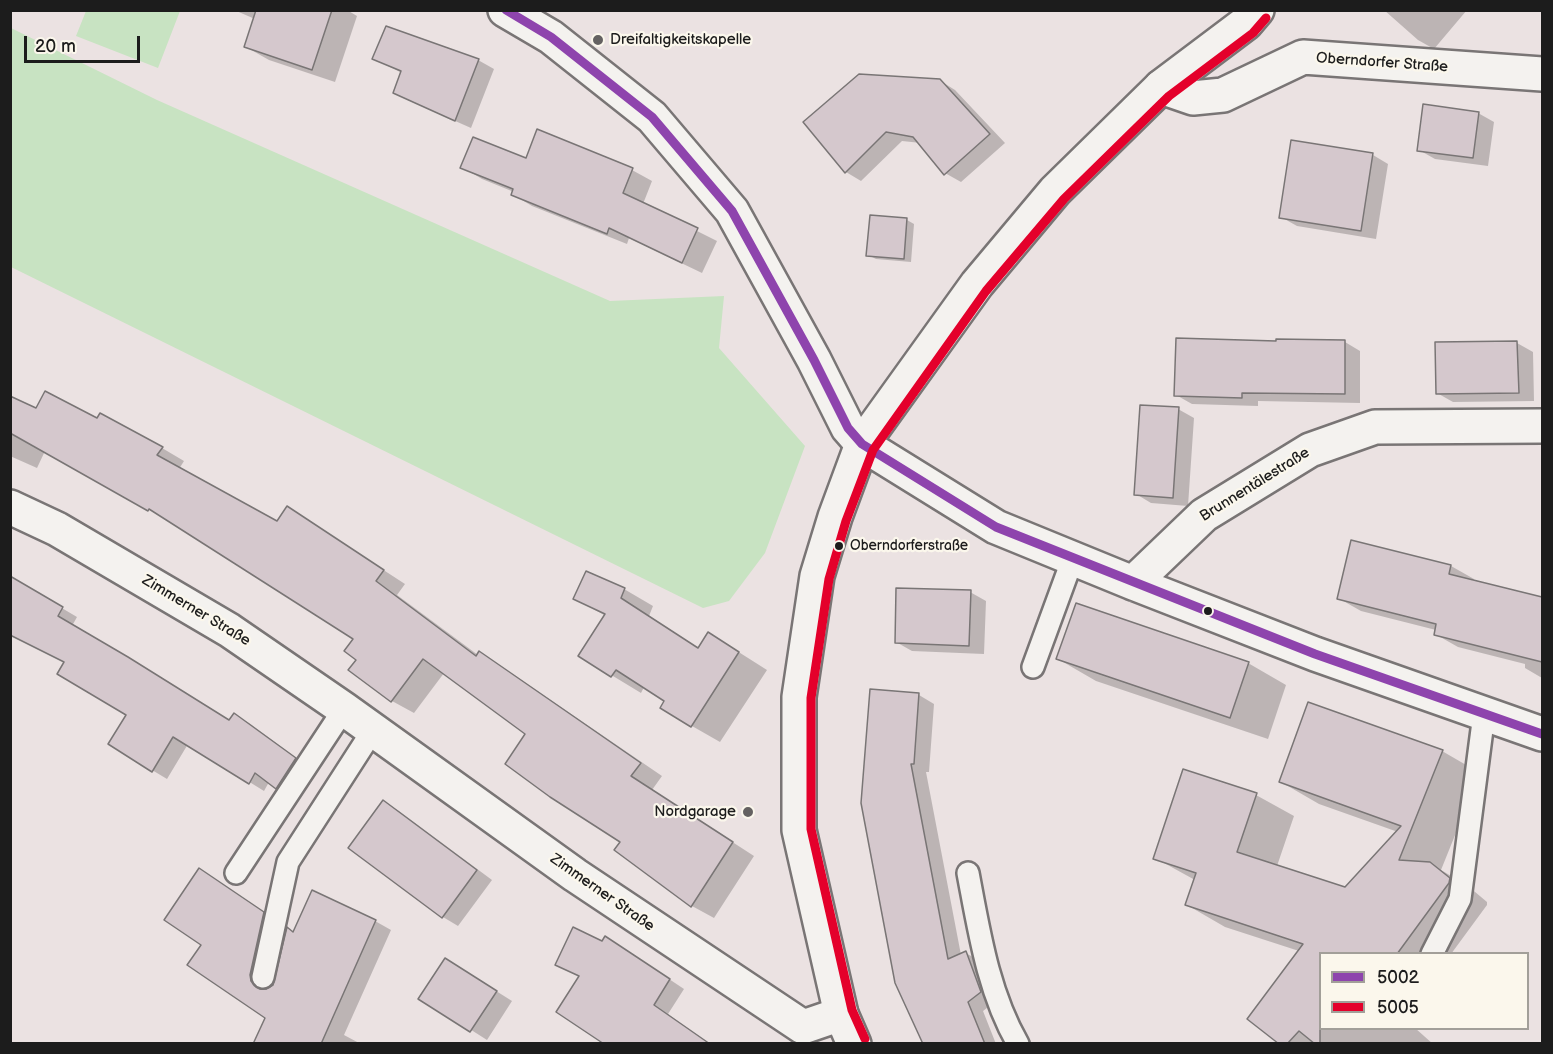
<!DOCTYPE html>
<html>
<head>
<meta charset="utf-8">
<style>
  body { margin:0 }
  #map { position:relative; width:1553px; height:1054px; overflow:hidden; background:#ebe2e2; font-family:"Balsamiq Sans",sans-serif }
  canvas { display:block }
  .frame { position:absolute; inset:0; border:12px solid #1c1c1c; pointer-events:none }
  .legend { position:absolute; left:1319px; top:952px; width:210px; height:78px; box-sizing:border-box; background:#fbf7ec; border:2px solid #a29f99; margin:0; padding:8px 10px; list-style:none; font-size:18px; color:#1c1c1c }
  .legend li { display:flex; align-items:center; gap:12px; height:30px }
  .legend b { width:30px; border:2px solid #a29f99 }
  .scale { position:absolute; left:24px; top:36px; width:116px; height:27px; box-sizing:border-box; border:3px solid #1c1c1c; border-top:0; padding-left:8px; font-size:18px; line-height:21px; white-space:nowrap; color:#1c1c1c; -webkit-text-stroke:4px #fbf7ec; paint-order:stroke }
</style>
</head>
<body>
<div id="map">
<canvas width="1553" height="1054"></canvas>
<div class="frame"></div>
<ul class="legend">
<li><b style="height:8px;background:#8e44ad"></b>5002</li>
<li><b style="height:8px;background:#e4002b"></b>5005</li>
</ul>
<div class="scale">20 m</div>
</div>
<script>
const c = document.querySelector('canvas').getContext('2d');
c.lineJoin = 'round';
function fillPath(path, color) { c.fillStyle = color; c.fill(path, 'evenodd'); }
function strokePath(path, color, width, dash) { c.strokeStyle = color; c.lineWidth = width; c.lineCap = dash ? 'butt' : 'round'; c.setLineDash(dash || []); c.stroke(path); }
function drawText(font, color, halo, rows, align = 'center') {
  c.font = font + ' "Balsamiq Sans",sans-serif'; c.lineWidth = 4.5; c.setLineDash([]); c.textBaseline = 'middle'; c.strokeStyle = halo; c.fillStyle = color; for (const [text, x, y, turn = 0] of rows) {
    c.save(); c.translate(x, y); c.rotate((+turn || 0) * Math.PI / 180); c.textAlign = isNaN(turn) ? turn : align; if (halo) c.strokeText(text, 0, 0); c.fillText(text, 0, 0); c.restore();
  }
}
const green = new Path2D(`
  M86,11v-1l94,1 -22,57 -82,-32z
  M11,28l146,72 453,201 114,-5 -5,52 86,98 -40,107 -36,48 -26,7 -692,-341z`);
const shadow = new Path2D(`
  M234,10h113l10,6 -22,66 -66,-22 -23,-13 9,-28z
  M1384,10h83l-33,39 -16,-9z
  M387,27l91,33 16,9 -23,59 -61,-27 -16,-9 8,-19 -28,-14z
  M939,80l16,10 50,53 -44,39 -16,-9 -24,-30 -19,-2 -41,40 -15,-9 -40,-49z
  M1478,113l16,9 -6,44 -53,-7 -16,-9z
  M538,131l94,39 20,11 -9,23 74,37 -15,32 -73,-35 -2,6 -95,-38 -20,-12 2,-2 -32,-13 -20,-12 64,-8z
  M1373,155l15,9 -12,75 -79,-13 -16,-9z
  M907,220l7,4 -3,38 -35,-3 -8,-4z
  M1345,342l15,9v52l-102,-2v5l-66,-2 -16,-9 101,-52z
  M1517,343l16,9 1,49 -81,1 -16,-9z
  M10,398l27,12 61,10 64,28 22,13 -5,8 99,54 10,-15 117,76 -8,11 81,60 1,-2 22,13 161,110 -10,14 102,66 -40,62 -22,-12 -70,-65 -95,-107 -83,-61 -30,40 -22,-12 -42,-31 8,-11 -3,-21 -184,-116 -126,-71 -8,17 -27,-12z
  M1178,409l16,9 -6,88 -37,-3 -15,-9z
  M1451,566l23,13 -1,2 69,18v79l-17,-10v-4l-67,-17 -23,-13 1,-4 -75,-19 -23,-13z
  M587,573l37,16 29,17 -4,10 51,33 37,2 30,19 -47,72 -28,-16 -26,-25 -22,-14 -3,6 -61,-37 26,-40 -31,-17z
  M16,581l61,36 -5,9 158,96 5,-7 14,8 61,45 -19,28 -22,-14 -5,9 -76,-47 -21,35 -15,-9 -24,-55 -62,-53z
  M970,592l16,9 -2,53 -72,-3 -16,-9z
  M1058,659l190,4 38,22 -18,54 -172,-58z
  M919,695l15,9 -5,68h-3l35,183 5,-2 15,9 15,39 -13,10 13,33h-71l-62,-241z
  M1442,751l38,22 -39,97 27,16 19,16v3l-36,49h-131v74h95l18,16h-151l17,-93 -74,-24 -38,-22 8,-25 -40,-22 101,-63 38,21 -17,50 69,23 52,-57 -79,-28 -38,-22z
  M384,802l15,9 93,69 -34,46 -15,-9z
  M215,879l64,43 -13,62v7l8,-5 20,-52 81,-13 16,9 -47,105 17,9h-91l-4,-27 -63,-73z
  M621,947l63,42 -16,25 42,30h-104l-26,-67 -23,-12z
  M461,969l51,32 -25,39 -66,-42z`);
const building = new Path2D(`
  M256,10h76l-20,60 -68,-23z
  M386,26l93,33 -24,62 -62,-28 8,-22 -29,-12z
  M859,74l81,5 50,55 -46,41 -31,-38 -27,-5 -41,41 -42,-51z
  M1423,104l56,8 -6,46 -56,-7z
  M537,129l96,39 -10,25 75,35 -16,35 -73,-35 -2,6 -96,-39 2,-6 -53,-21 13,-31 53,21z
  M1291,140l82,13 -12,78 -82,-13z
  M870,215l37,3 -3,41 -38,-3z
  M1176,338l100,3v-2l69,1v54l-103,-1v5l-68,-2z
  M1517,341l2,52 -83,1 -1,-52z
  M45,391l52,27 3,-5 63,34 -6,8 120,66 10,-15 97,64 -8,11 100,75 3,-5 162,112 -10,13 102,66 -42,65 -77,-57 6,-8 -70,-45 -45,-33 20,-30 -102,-75 -32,43 -43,-32 8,-10 -12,-9 9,-12 -204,-130 -1,2 -138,-78v-37l26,12z
  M1140,405l39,2 -6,91 -39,-3z
  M1351,540l100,25 -2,9 93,23v65l-108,-27 2,-11 -99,-25z
  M586,571l39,17 -4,10 77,50 10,-16 31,20 -48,75 -31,-19 4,-7 -48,-31 -5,7 -33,-21 27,-42 -32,-15z
  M10,576l53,31 -5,9 70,41 101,63 5,-7 62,45 -20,31 -21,-16 -6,11 -76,-47 -21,35 -44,-28 18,-29 -69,-41 7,-12 -54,-27z
  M896,588l75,2 -2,56 -74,-3z
  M1076,603l173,59 -19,56 -174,-59z
  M870,689l49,4 -5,71h-3l37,195 18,-8 15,41 -13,10 17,42h-62l-28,-61 -34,-180z
  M1308,702l135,48 -44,110 31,2 20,16 -1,5 -52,71h-77v90h-5l-16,-13 -12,13h-8l-32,-25 56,-75 -118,-39 11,-32 -43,-14 30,-90 74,24 -20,59 108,35 56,-61 -122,-44z
  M383,800l94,70 -35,48 -94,-70z
  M199,868l65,44 -14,63 1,6 9,8h6l7,-4 14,-58 6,5 19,-42 64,30 -55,124h-68l12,-26 -78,-53 14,-20 -37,-25z
  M573,927l29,14 3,-5 65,43 -16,26 56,39h-106l-48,-32 23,-36 -24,-11z
  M445,958l52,33 -27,41 -52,-33z`);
const lane = new Path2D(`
  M1033,667l40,-109
  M236,873l108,-164
  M968,873c11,58 20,119 50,171
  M1432,954l28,-55 24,-185
  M263,977l25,-115 85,-132`);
const street = new Path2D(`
  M505,10l46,27 101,80 80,94 82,149 34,68 14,16 134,83 137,56 182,71 227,80
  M1161,87l32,11 30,-3 80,-38 239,17
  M10,507l47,22 172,101 115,79 231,166 228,152 38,-13
  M1133,583l71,-68 106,-65 65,-23 167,-1`);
const secondary = new Path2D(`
  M854,1044l-13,-30 -42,-184v-133l18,-121 18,-59 27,-73 115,-160 78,-93 106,-104 85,-64 11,-13`);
const bus1 = new Path2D(`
  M506,10l45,27 101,80 80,94 82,149 34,68 14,16 134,83 319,127 227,80`);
const bus2 = new Path2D(`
  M865,1039l-13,-29 -41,-181v-131l18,-119 17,-58 27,-71 113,-159 78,-92 105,-103 84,-63 13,-15`);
const markers = [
  [598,40,6,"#646161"],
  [839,546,5,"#1c1c1c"],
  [1208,611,5,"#1c1c1c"],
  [748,812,6,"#646161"]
];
const busNames = [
  ["Oberndorferstraße",850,546]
];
const poiNames = [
  ["Dreifaltigkeitskapelle",610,40],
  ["Nordgarage",736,812,"right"]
];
const streetNames = [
  ["Oberndorfer Straße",1382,63,4],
  ["Brunnentälestraße",1255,485,-32],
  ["Zimmerner Straße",196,611,31],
  ["Zimmerner Straße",602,893,35]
];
fillPath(green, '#c8e3c2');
fillPath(shadow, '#0003');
fillPath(building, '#d5c8cd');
strokePath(building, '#797575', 1.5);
strokePath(lane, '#797575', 26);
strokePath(street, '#797575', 38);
strokePath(secondary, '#797575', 38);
strokePath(lane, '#f4f2ef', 21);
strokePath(street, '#f4f2ef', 33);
strokePath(secondary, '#f4f2ef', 33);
strokePath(bus1, '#8e44ad', 9);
strokePath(bus2, '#e4002b', 9);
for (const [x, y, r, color] of markers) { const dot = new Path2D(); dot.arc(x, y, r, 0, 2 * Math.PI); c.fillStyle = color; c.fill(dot); strokePath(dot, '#fbf7ec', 2); }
drawText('14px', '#1c1c1c', '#fbf7ec', busNames, 'left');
drawText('15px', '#1c1c1c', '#fbf7ec', poiNames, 'left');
drawText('15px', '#1c1c1c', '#fbf7ec', streetNames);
</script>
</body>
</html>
